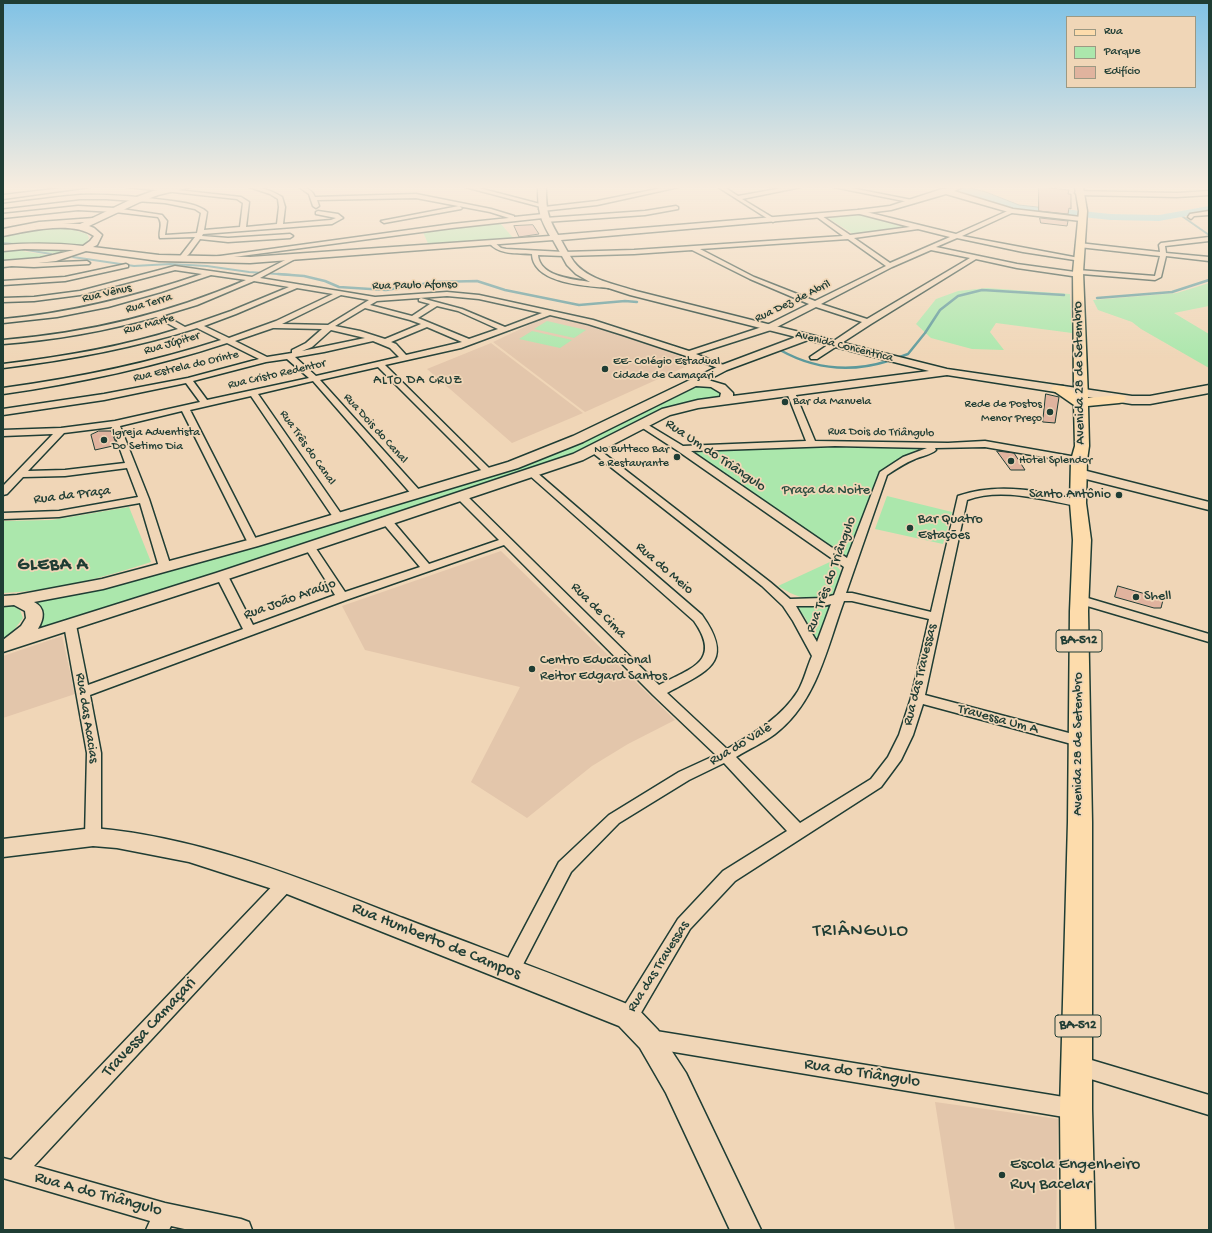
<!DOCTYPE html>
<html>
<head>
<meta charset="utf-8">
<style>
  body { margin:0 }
  #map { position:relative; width:1212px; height:1233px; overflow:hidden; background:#f0d6b7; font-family:"Gochi Hand",sans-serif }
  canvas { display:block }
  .frame { position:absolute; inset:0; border:4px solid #1f3d34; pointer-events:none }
  .legend { position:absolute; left:1066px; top:16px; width:130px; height:72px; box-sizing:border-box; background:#f0d6b7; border:1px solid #9c9983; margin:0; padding:5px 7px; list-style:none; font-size:12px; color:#1f3d34 }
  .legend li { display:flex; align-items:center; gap:8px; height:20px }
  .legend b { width:20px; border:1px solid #9c9983 }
</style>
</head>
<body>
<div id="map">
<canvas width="1212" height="1233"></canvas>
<div class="frame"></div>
<ul class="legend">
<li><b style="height:5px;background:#fddcac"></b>Rua</li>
<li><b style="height:11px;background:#abe7ac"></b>Parque</li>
<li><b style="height:11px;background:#e0b39e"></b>Edifício</li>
</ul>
</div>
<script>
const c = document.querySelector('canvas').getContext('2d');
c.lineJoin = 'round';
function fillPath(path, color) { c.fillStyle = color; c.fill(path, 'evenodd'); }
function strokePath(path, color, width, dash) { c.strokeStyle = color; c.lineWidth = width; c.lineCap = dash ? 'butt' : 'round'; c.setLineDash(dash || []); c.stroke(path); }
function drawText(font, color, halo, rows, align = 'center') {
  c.font = font + ' "Gochi Hand",sans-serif'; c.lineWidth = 3.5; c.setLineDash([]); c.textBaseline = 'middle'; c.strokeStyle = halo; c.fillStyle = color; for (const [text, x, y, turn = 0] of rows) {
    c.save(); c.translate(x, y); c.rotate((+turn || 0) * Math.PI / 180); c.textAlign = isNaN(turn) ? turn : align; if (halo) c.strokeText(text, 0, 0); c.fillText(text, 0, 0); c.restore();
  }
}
const built = new Path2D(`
  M548,316l80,19 -4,1 72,26 -111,50 -92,-70z
  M491,343l92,70 -71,30 -85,-74z
  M501,551l174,169 -47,24 -36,22 -65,52 -56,-36 49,-95 -155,-37 -23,-44z
  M62,636l13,58 -72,24v-62z
  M935,1102l123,17 -2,111h-101z`);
const green = new Path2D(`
  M859,214l48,14 -54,6 -25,-16z
  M500,223l16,18 -86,7 -7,-16z
  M50,228l21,1 16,5 2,4 -2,4 -7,4c-20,-2 -39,-1 -58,-2 -5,0 -8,-2 -13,0l4,1 -10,1v-10l32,-7z
  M29,247l41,4 -11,3 -32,-5 -5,2 32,5 -41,5h-10v-11z
  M1209,283v23l-35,7 35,21v34l-68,-39 -9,-7 -34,-12 -5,-10 84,-7z
  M987,288l83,6 2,39 -76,-10 -6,9 14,18 -32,-1 -41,-11 -15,-14 20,-25 22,-8z
  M547,321l39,9 -12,8 -40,-9z
  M532,331l40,9 -12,8 -41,-9z
  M697,385c10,0 19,0 25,9l-2,5 -53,13 -73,38 -591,195 33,-25 -19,-20 86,-16 350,-98z
  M834,445l107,1 -25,4 -36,24 -31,87 -162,-111z
  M887,496l65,16 -9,32 -68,-15z
  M129,507l22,55c-48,16 -98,29 -148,31v-72l49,-1z
  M832,561l9,10c-1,7 -3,15 -7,21 -15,16 -42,3 -56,-6z
  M795,604h37l-16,42 -10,-27z
  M13,606l7,4 3,8 -13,17 -7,3v-31z`);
const water = new Path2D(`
  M940,187h26l20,5 33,13 55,6v5l-57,-6z`);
const streamFar1 = new Path2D(`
  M1179,214l30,21
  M3,243l10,1
  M27,250l24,4
  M73,257l61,9 36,-2 37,2 42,6 43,3`);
const stream = new Path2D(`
  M278,274l26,2 21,5 14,6 47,3 49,-8 42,-1 28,9 74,15 46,-4 12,1
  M1097,298l75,-6 37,-12
  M780,350c34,19 70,23 108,11
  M897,358l11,-4 17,-21 15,-23 18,-14 24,-6 82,5`);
const river = new Path2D(`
  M1209,206v6l-50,9 -48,-1 -68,-7 -5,-3 5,-3 68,7 48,1z`);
const building = new Path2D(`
  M1039,187l30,3 -1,4h3v15l-2,-1 -1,6 -29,-3z
  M1040,218l28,3 -1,5 -26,-3z
  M533,225l6,9 -20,3 -5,-11z
  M1046,394l13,3 -4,26 -12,-1z
  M99,431h12l6,14 -22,5 -4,-15z
  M997,451l17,2 11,17h-14z
  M1118,586l38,11 7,3 -2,8h-7l-39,-11z`);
const street = new Path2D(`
  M71,187h19l-87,12v-4z
  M127,187h23l91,10 8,5 -3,25 31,-3 2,-17 -1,-8 -8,-5 -21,-7c12,0 22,3 33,10l3,10 -2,17 48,-4 5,-2 -20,-4v-2l2,-1 20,3 5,4 -11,6 -129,10 -1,2 26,2 62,-4 3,2 -3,2 -62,4 -28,-3 -11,15 -8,7 -3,-2 17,-22 -35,1c-2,-7 4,-14 -2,-21l-43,-5 -37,-2 -75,8v-4l75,-8 37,2 47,7 5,6 -2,14 32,-2 4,-20 -6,-4 -30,-6 -59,-4h-26l-77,9v-4c25,-3 51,-7 77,-9 30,-1 62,2 92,6 12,2 26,3 35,11l-3,18 36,-3 3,-24 -6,-4z
  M299,187c8,0 13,3 16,10l101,-3 75,15 23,7v1l29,-3 3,2 -3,2 -91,10 -241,32v-2l2,-1 239,-33 57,-6 -19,-6 -74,-14 -99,2 2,6 -3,2 -3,-2 -4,-12z
  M465,187h10l69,18v2l53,-6 70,-14h12l-82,18 -55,6 -3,-2 2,-2z
  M718,187h6l14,9 50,-9h13l-59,12 33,20v2l-2,1z
  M833,187h13l71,14 -3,2z
  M459,206l3,2 -1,1 -77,14 -3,-2z
  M676,206l2,1v2l-33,6 -100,7 -3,-2 3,-2 100,-7z
  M1012,209l3,2 -1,1 -52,24 117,22 3,2 -1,1 -58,-9 -66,-14 -21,9 81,17 58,8 3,-2 77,6 5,-20 -81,-9 -3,-2 3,-2 81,9 -1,-7 2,-2 48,-6v4l-44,5 1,7 43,4v4l-43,-5 -5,21 -6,3 -73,-6 -1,2 -2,1 -62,-9 -41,-9 -105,65 -54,35h-6l-1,-2 52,-35 -46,-15 -45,23 -75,24 30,12v4h-3l-37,-14 -63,-21 -35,-11 -38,-9 -89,33 -76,17 106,105 2,2 -2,2h-6l-107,-107 -58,13 101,112 1,2 -1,2h-8l-100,-115 -55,13 86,124 -1,2h-8l-84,-124 -61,14 68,133 -1,2 -4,1 -5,-3 -66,-132 -62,15 29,73 22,68 -2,2h-8l-2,-2 -19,-64 -81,14 -56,2v-6l56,-2 79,-14 -11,-29 -62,8 -42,1 -16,17 -4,1v-9l50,-52 -50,2v-6l58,-2 54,-7 85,-19 -14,-19 -82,17 -101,15v-6l101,-15 84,-16 71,-19 -32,-16c-73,24 -148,40 -224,51v-6c74,-10 147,-25 218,-48l-24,-12c-63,20 -128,32 -194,40v-4c59,-7 118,-17 175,-35l-22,-12c-50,14 -101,23 -153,27v-4c85,-7 165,-26 243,-60l-35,-5 -50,17 -53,15 -51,10 -54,6v-4c69,-6 134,-23 199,-45l-27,-4 -95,25 -46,6 -31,1v-4l31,-1 46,-6 95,-25 77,11 41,-21 2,1v2l-35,19 115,19 72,-5 32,3 114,25 96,31 76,-25 44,-22 -59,-25 -58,-29 -58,4 -70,2 -26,-1c2,27 53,25 73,30l1,1 -3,2c-22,-2 -76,-4 -77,-34 -16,-1 -32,1 -43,-11l5,-1 7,6 5,1 58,3 70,-2 209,-14 -26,-19 -1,-1 3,-2 31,21 60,-8 -54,-14 -1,-1 3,-2 98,24zM918,229l32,8 -60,26 -36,-25zM848,239l38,27 -71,35 -61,-24 -54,-28zM931,250l39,8 -103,61 -46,-15 71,-37zM254,281l35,6 -58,24 -46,16 -21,-12 33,-10zM297,288l36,6 -57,27 -47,17 -25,-12 32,-12zM341,295l28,5 -41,25 -46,-1zM447,296l32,3 63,14 -37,14 -43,-18 -41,-11 -2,1v2l11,3 -18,12 -42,-11 7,-4zM437,306l21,5 40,18 -29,10 -51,-21zM365,308l45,12 11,4 -36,15 -25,-8 -25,-5zM427,327l35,15 -56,13 -10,-11 -5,-2zM273,328h2l47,1 -16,14 -14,7v3l-25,4 -32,-16zM331,330l34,8 -63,13 10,-4zM373,341l17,7 9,9 -83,19 -21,-19 29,-5zM287,359l22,19 -102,22 -14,-19 73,-19zM112,427l13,36 -60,7 -37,1 36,-38z
  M1209,211v4l-15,1 -3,3 -3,-2 2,-3z
  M94,218l2,1v2l-57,5 -36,7v-4l36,-7z
  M87,261l3,2 -1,1 -55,3 -23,-1 -3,-2 3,-2 23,1z
  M126,264l2,1v2l-63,14 -62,4v-4l62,-4z
  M791,390l4,3 20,48 133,2 37,-2 97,17 2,2 -2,2 -3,1 -94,-16 -50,1 1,2c-5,5 -15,6 -21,9 -10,4 -19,10 -28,16l-41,118h6l79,19 27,-116c40,-14 84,-5 124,5l1,2 -1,2 -4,1c-36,-6 -76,-19 -111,-6l-42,195 159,42 2,4 -2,4 -5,1 -156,-42 -10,31 -12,25 -20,27 -146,94 -45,48 -55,94 -7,3 -7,-3 -2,-6 2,-6 57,-92 45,-48 64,-40 -63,-68 -35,17 -70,43 -48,49 -55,106 -6,2 -6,-2 -3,-6 3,-6 55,-104 50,-47 70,-43 37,-17 -63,-60 -149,-150 -158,55 -256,95 11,58v84l-3,5 -5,1 -5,-1 -3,-5 2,-84 -23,-128 2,-3h8l2,3 12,60 155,-56 -27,-53 2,-2h8l2,2 25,49 82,-30 -31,-49 1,-2h8l32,48 75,-25 -38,-45 -1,-2 1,-2h8l39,46 70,-24 -42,-42 -1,-2 1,-2h8l194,191c33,-17 63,-24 35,-64l-165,-146 -2,-2 2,-2h6l167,144c34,48 5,56 -35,78l60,56c27,-16 54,-31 71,-58 6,-10 9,-24 14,-35l-19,-35 -10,-15 -21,-20 -173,-136 5,-3 3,1 173,134 20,17 33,-1 11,-3 10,-28 -166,-116 -40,-26 4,-3 3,1 38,23 123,-5 -19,-48zM835,446l92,2 -24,9 -23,15 -33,86 -156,-107zM844,601h8l77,18 -18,79 -12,37 -11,22 -17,22 -71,44 -64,-66c13,-8 27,-14 39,-23 42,-32 52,-87 69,-133zM831,604l-14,38 -21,-36h28z
  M1081,596l128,38v8l-132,-39 -2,-3 2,-3z
  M286,876l6,2 2,5 -2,5 -258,278 131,37 76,16 8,3 3,8h-63l-18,-4 -2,4h-23l4,-9 -147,-43v-20l8,2 269,-282z
  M650,1030l426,69 7,3 3,7 -3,7 -7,3 -426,-71 -7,-2 -2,-7 2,-7z
  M1078,1056l131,39v20l-138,-42 -3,-7 3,-7z`);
const secondary = new Path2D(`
  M174,187h17l-33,8 -18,7 -51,24 5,2 8,7 -5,10 -4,2 66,8 91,2 300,-21c-11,-19 -12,-27 -12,-49h8c0,22 1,29 12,48l300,-25 32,-4 52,-17 21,-2 -9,4 59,18 68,8 4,2 -4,2 -69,-8 -66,-19 -55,16 -33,4 -297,26c4,7 8,15 13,22 14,18 41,22 62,29l311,78 185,27h18l59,-11v8l-59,11h-18l-185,-29 -249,33 -28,7 -87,45 -355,119 -225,73v-12l18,-14 5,-8 -1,-7 -11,-6 -11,1v-10l14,-1 85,-16 146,-39 260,-78 65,-26 146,-70 77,-29 -166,-42 -40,-13 -14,-8 -9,-9 -14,-25 -303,23 -91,-2 -73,-10 -30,10 -53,6v-6l37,-3 34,-8 -50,-1 -21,2v-6c27,-2 53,-2 80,1l7,-5 4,-5c-22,-16 -67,-5 -91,0v-4l50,-9 27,1 54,-26 19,-7zM808,340l121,31 -196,25v-3l-8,-8 -17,-5 19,-10zM696,386l15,1 10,6 -1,4 -22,3 -36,9 -89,45 -357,119 -178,56c6,-10 8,-21 -4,-27l69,-13 155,-43 260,-78 65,-26z
  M1076,191l101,2 32,-2v4l-32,2 -98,-2 -4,-2z
  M1079,469l130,33v8l-135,-34 -2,-3 2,-3z
  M93,828c108,9 210,51 310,90 78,30 157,58 234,90l21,22 28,43 75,157h-31l-64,-137 -26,-45 -21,-22 -337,-134 -93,-30 -72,-14 -24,-2 -90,11v-18z`);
const primary = new Path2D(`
  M1075,187h8l4,24 -4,61 5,126 31,-3 5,1 2,3 -2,3 -5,1 -31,3 1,40 -2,14 -1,43 5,37 -3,71 4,211v287l3,121h-34l-1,-121 8,-287 2,-211 3,-71 -3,-37 1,-43 4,-14 -1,-41 -23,-16 2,-3h10l11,5 -1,-119 6,-61z`);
const markers = [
  [605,369,4,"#1f3d34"],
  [785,402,4,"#1f3d34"],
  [1050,412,4,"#1f3d34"],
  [104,440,4,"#1f3d34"],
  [677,457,4,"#1f3d34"],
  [1011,461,4,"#1f3d34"],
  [1119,495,4,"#1f3d34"],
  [910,528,4,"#1f3d34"],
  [1136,597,4,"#1f3d34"],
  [532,669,4,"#1f3d34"],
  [1002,1175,4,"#1f3d34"]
];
const farStreetnames = [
  ["Rua Paulo Afonso",415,286,-1],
  ["Rua Vênus",107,294,-13],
  ["Rua Dez de Abril",793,302,-26],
  ["Rua Terra",149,304,-16],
  ["Rua Marte",149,325,-15],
  ["Rua Júpiter",172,344,-16],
  ["Avenida Concêntrica",844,347,14],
  ["Rua Estrela do Orinte",186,367,-13],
  ["Rua Cristo Redentor",277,375,-13],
  ["Rua Dois do Canal",375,429,48],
  ["Rua Dois do Triângulo",881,433,1],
  ["Rua Três do Canal",307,448,55]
];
const farPoinames = [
  ["EE- Colégio Estadual",613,362],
  ["Cidade de Camaçari",613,376],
  ["Bar da Manuela",793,402],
  ["Rede de Postos",1042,405,"right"],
  ["Menor Preço",1042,419,"right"],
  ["Igreja Adventista",112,433],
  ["Do Setimo Dia",112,447],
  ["No Butteco Bar",669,450,"right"],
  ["e Restaurante",669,464,"right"],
  ["Hotel Splendor",1019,461]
];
const farQuarternames = [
  ["ALTO DA CRUZ",418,381]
];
const shields = [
  [1079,641,46],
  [1078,1026,46]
];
const shieldNames = [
  ["BA-512",1079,641],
  ["BA-512",1078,1026]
];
const streetNames = [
  ["Avenida 28 de Setembro",1080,373,-91],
  ["Rua Um do Triângulo",715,456,34],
  ["Rua da Praça",72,496,-7],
  ["Rua do Meio",664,569,41],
  ["Rua Três do Triângulo",832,575,-70],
  ["Rua João Araújo",290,600,-20],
  ["Rua de Cima",598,611,45],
  ["Rua das Travessas",921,675,-76],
  ["Rua das Acacias",86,718,81],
  ["Travessa Um A",998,720,15],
  ["Avenida 28 de Setembro",1079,744,-90],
  ["Rua do Valê",741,745,-31],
  ["Rua das Travessas",659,967,-58]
];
const parkNames = [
  ["Praça da Noite",826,491]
];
const poiNames = [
  ["Santo Antônio",1111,495,"right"],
  ["Bar Quatro",918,520],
  ["Estações",918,536],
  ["Shell",1144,597],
  ["Centro Educacional",540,661],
  ["Reitor Edgard Santos",540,677]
];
const nearStreetnames = [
  ["Rua Humberto de Campos",436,942,22],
  ["Travessa Camaçari",150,1028,-47],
  ["Rua do Triângulo",862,1074,9],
  ["Rua A do Triângulo",98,1195,15]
];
const nearPoinames = [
  ["Escola Engenheiro",1010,1165],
  ["Ruy Bacelar",1010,1185]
];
const districtNames = [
  ["GLEBA A",53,566]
];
const nearQuarternames = [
  ["TRIÂNGULO",861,932]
];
fillPath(built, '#e3c6ab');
fillPath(green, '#abe7ac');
fillPath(water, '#85d6e0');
strokePath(water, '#5c999b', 1);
strokePath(streamFar1, '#5c999b', 2);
strokePath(stream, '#5c999b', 2.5);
fillPath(river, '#85d6e0');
fillPath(building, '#e0b39e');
strokePath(building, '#1f3d34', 1);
strokePath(street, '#1f3d34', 3);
strokePath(secondary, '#1f3d34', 3);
strokePath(primary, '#1f3d34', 3);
fillPath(street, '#f0d6b7');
fillPath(secondary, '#f0d6b7');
fillPath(primary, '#fddcac');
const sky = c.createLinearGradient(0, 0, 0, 360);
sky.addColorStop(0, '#80c2e5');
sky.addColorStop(0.52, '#f8eddf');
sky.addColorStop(1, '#f8eddf00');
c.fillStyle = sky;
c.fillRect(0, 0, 1212, 360);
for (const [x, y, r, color] of markers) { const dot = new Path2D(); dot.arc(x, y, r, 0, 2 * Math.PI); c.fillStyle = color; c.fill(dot); strokePath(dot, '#f0d6b7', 1.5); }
drawText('12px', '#1f3d34', '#f0d6b7', farStreetnames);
drawText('12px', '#1f3d34', '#f0d6b7', farPoinames, 'left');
c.letterSpacing = '1px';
drawText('13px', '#1f3d34', '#f0d6b7', farQuarternames);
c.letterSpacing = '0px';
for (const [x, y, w] of shields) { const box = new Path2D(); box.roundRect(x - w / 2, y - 11, w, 22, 3); c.fillStyle = '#f0d6b7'; c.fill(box); strokePath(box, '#1f3d34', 1); }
drawText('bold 13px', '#1f3d34', null, shieldNames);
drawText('14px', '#1f3d34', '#f0d6b7', streetNames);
drawText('14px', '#2d4e40', '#f0d6b7', parkNames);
drawText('14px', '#1f3d34', '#f0d6b7', poiNames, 'left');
drawText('17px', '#1f3d34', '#f0d6b7', nearStreetnames);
drawText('17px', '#1f3d34', '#f0d6b7', nearPoinames, 'left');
c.letterSpacing = '1px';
drawText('bold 18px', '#1f3d34', '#f0d6b7', districtNames);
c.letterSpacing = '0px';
c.letterSpacing = '1px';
drawText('19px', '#1f3d34', '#f0d6b7', nearQuarternames);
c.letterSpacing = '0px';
</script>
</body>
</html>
